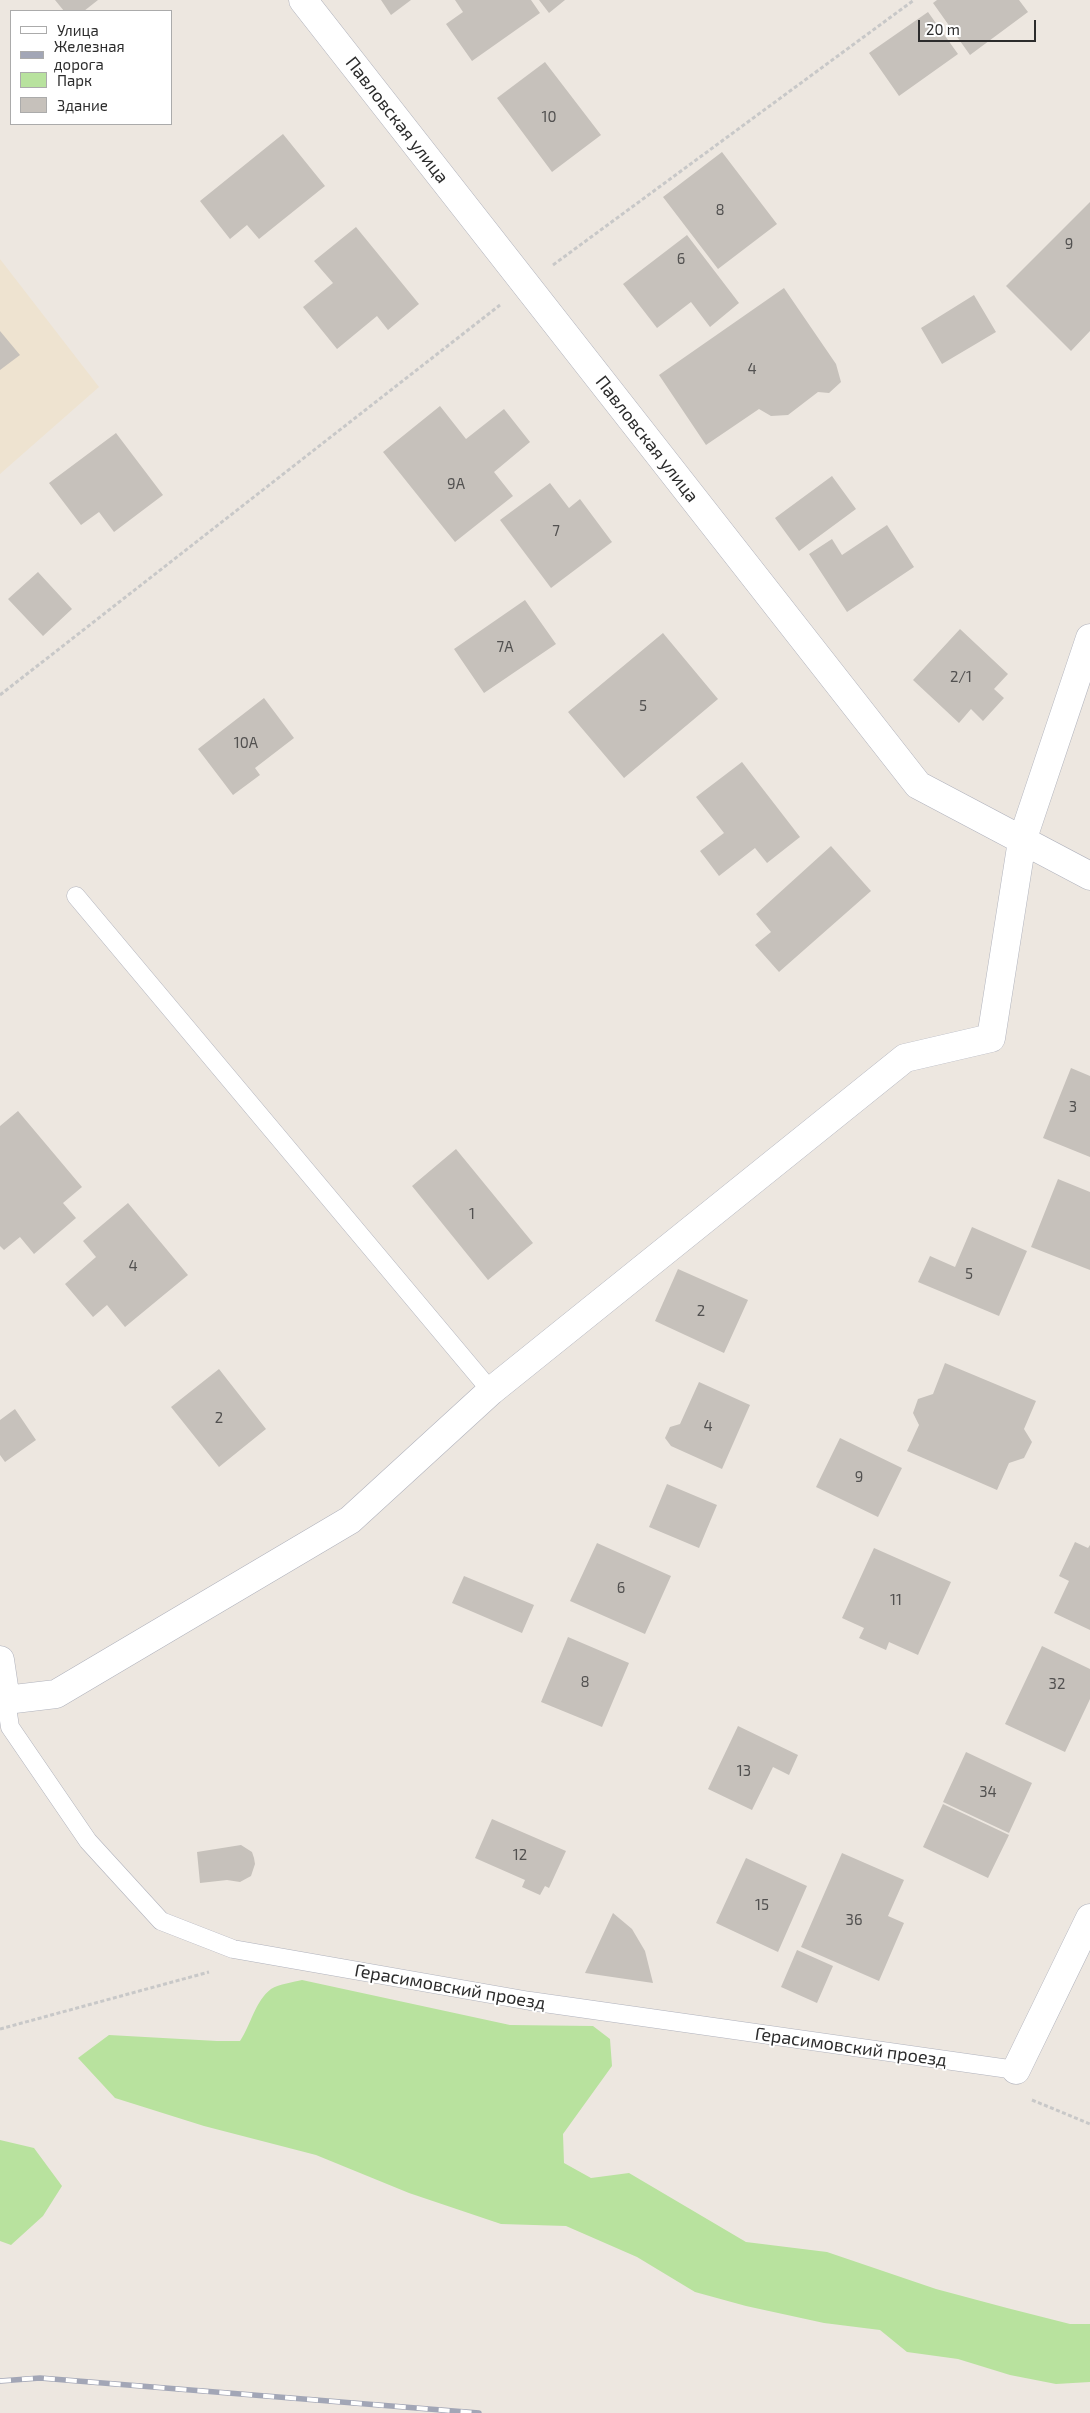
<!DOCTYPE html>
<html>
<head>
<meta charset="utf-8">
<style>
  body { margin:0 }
  #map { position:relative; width:1090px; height:2413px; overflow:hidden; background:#ede7e0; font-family:"Exo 2",sans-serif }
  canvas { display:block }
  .legend { position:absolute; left:10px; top:10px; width:162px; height:115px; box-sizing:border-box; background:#fff; border:1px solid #ababab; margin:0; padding:6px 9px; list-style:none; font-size:15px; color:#2c2c2c }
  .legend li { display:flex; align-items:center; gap:10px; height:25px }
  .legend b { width:25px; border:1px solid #ababab }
  .scale { position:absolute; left:918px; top:20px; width:118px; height:22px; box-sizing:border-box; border:2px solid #2c2c2c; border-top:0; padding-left:6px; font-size:15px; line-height:18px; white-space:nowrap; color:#2c2c2c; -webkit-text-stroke:4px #fff; paint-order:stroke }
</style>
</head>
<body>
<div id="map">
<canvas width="1090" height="2413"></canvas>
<ul class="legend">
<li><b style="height:6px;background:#fff"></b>Улица</li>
<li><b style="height:6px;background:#a2a6b6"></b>Железная дорога</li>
<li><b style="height:14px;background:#b8e29e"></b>Парк</li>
<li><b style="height:14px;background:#c6c1bb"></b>Здание</li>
</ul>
<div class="scale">20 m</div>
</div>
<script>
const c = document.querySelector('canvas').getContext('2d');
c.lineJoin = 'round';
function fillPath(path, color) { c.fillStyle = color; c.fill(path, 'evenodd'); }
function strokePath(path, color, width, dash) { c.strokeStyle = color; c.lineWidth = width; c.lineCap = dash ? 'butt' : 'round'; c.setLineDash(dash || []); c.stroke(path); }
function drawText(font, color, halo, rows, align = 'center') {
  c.font = font + ' "Exo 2",sans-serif'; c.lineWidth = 4; c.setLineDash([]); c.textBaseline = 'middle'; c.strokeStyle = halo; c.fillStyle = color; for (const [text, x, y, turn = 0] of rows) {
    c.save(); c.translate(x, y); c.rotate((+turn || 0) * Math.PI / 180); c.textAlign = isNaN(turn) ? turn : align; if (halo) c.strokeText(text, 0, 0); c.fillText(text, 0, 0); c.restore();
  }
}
const education = new Path2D(`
  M0,259l99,128 -99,87z`);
const green = new Path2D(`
  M302,1980l208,45 83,1 17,13 2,27 -49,68 1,29 27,15 38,-5 117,69 81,10 109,37 71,19 63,16h20v58l-34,2 -46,-9 -52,-16 -51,-7 -27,-22 -56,-7 -78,-17 -51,-14 -58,-35 -71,-31 -65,-2 -92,-31 -93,-38 -112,-29 -89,-28 -37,-40 31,-23 108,6h23c11,-16 15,-40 31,-52 8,-5 23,-7 31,-9z
  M0,2140l34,8 28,38 -19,30 -32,29 -11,-4z`);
const building = new Path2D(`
  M55,0h43l-14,11h-20z
  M381,0h30l-20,15z
  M455,0h76l9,13 -68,48 -26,-37 17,-12z
  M539,0h26l-16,13z
  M937,0h82l9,12 -58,43 -37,-52z
  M928,12l30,42 -59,42 -30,-43z
  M545,62l56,73 -49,37 -55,-74z
  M283,134l42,52 -66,53 -12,-14 -17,14 -30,-38z
  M722,152l55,72 -59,45 -55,-72z
  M1090,202v129l-19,20 -65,-65z
  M356,227l63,77 -31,26 -11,-14 -40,33 -34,-42 30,-24 -19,-22z
  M687,235l52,68 -29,24 -19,-25 -34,26 -34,-44z
  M784,288l52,76 5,18 -12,11 -11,-1 -30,23 -17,1 -12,-7 -53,36 -47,-70z
  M974,295l22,37 -54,32 -21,-36z
  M0,331l20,24 -20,15z
  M440,406l26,33 38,-30 26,33 -36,30 19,24 -58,46 -72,-90z
  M116,433l47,62 -49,37 -15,-20 -18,13 -32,-42z
  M832,476l24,33 -57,42 -24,-33z
  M550,483l19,25 11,-9 32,43 -61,46 -51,-68z
  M887,525l27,42 -67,45 -38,-58 23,-15 10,16z
  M38,572l34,37 -29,27 -35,-37z
  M525,600l31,44 -72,49 -30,-44z
  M960,629l48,45 -14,15 10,9 -21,23 -12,-12 -12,14 -46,-43z
  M663,633l55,66 -94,79 -56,-66z
  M264,698l30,40 -39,30 5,7 -27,20 -35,-46z
  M742,762l58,75 -33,26 -12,-15 -36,28 -19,-25 24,-18 -28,-36z
  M831,846l40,45 -92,81 -24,-27 16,-13 -15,-18z
  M1071,1068l19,8v81l-47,-19z
  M18,1111l64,76 -19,16 13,15 -42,36 -14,-17 -16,13 -4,-4v-120z
  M456,1149l77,94 -45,37 -76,-94z
  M1058,1179l32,13v78l-59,-23z
  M128,1203l60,72 -63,52 -18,-22 -14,12 -28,-33 31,-27 -13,-16z
  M972,1227l55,24 -28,65 -81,-34 12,-26 25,11z
  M678,1269l70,31 -24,53 -69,-32z
  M945,1363l91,38 -12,28 8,13 -8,16 -15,5 -12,27 -90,-39 12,-26 -6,-12 5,-14 15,-5z
  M219,1369l47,60 -47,38 -48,-60z
  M699,1382l51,23 -28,64 -51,-23 -6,-8 5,-11 10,-3z
  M15,1409l21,31 -31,22 -5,-7v-35z
  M840,1438l62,30 -24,49 -62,-30z
  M667,1484l50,21 -18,43 -50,-21z
  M1075,1542l13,6 2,-3v85l-36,-17 15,-32 -10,-5z
  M597,1543l74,33 -26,58 -75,-33z
  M874,1548l77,34 -33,73 -29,-13 -3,8 -27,-12 5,-10 -22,-10z
  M464,1576l70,29 -12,28 -70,-30z
  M568,1637l61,26 -27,64 -61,-25z
  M1042,1646l48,23v30l-25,53 -60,-28z
  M738,1726l60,29 -9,20 -16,-8 -21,43 -44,-21z
  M966,1752l66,31 -23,50 -66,-31z
  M943,1804l66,31 -21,43 -65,-31z
  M492,1819l74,32 -17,37 -4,-2 -5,9 -18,-8 3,-7 -50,-22z
  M241,1845l11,7 2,6 1,6 -4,12 -11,6 -13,-2 -27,3 -3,-31z
  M842,1853l62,27 -16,36 16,7 -25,58 -78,-34z
  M746,1858l61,28 -29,66 -62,-29z
  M613,1913l19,16 13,22 8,32 -68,-10z
  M797,1950l36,16 -16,37 -36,-16z`);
const path = new Path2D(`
  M553,265l361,-265
  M0,695l500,-390
  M0,2029l209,-57
  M1032,2100l58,24`);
const service = new Path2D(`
  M76,896l415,495
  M6,1700l4,27 78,114 73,80 72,28 297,52 486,69`);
const minor = new Path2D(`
  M303,0l615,785 172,91
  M0,1660l6,40 50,-6 294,-174 141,-129 414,-333 86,-20 31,-197 68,-203
  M1016,2070l74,-152`);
const rail = new Path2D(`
  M0,2381l40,-3 439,35`);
const numberNames = [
  ["10",549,117],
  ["8",720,210],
  ["9",1069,244],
  ["6",681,259],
  ["4",752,369],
  ["9А",456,484],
  ["7",556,531],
  ["7А",505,647],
  ["2/1",961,677],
  ["5",643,706],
  ["10А",246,743],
  ["3",1073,1107],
  ["1",472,1214],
  ["4",133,1266],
  ["5",969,1274],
  ["2",701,1311],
  ["2",219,1418],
  ["4",708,1426],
  ["9",859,1477],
  ["6",621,1588],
  ["11",896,1600],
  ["8",585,1682],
  ["32",1057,1684],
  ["13",744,1771],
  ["34",988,1792],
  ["12",520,1855],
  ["15",762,1905],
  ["36",854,1920]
];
const streetNames = [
  ["Павловская улица",397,120,52],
  ["Павловская улица",647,439,52],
  ["Герасимовский проезд",450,1987,10],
  ["Герасимовский проезд",851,2047,8]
];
fillPath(education, '#eee3d0');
fillPath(green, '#b8e29e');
fillPath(building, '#c6c1bb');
strokePath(service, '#b0b2bc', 19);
strokePath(minor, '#b0b2bc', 29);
strokePath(path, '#c8c8c8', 3, [4, 2.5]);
strokePath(service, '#fff', 18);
strokePath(minor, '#fff', 28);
strokePath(rail, '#a2a6b6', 5.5);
strokePath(rail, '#fff', 4, [11]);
drawText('15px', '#525150', null, numberNames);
drawText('18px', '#2c2c2c', '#fff', streetNames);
</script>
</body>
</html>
